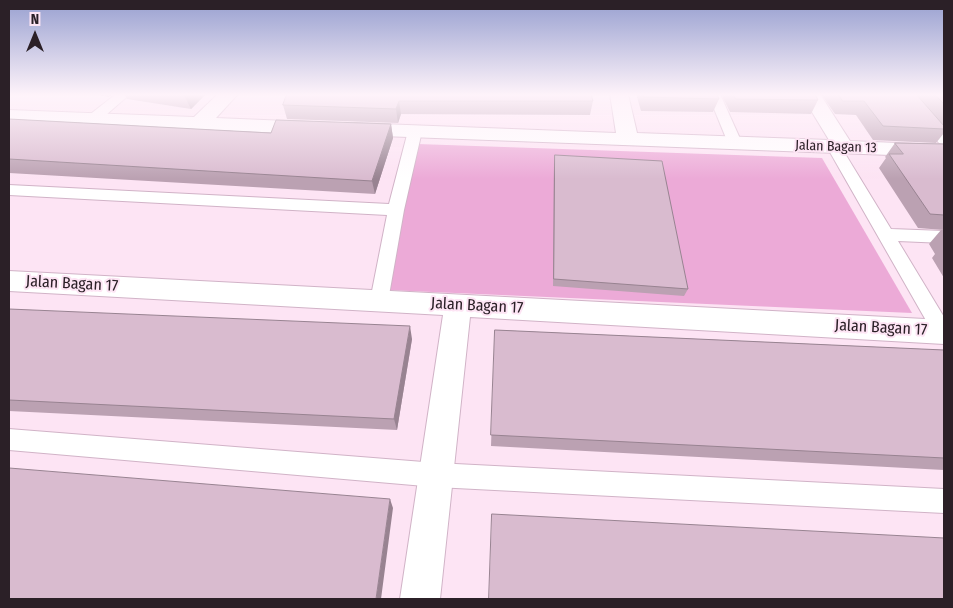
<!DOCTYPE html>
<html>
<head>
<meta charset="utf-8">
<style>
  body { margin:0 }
  #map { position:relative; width:953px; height:608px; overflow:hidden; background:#fde4f4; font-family:"Fira Sans Condensed",sans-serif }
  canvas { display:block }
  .frame { position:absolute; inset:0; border:10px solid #2b2027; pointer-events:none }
  .north { position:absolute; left:10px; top:10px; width:50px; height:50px; -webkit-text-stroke:4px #fde4f4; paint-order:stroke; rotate:0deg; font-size:14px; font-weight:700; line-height:20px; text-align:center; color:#2b2027 }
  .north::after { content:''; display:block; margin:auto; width:18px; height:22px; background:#2b2027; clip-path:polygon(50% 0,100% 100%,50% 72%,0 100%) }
</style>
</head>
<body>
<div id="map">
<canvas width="953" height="608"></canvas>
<div class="frame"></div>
<div class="north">N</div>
</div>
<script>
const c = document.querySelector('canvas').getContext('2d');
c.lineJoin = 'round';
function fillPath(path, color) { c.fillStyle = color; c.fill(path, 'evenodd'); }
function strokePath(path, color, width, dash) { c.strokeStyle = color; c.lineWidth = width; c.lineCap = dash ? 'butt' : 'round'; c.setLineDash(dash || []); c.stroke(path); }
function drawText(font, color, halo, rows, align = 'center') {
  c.font = font + ' "Fira Sans Condensed",sans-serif'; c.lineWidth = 4; c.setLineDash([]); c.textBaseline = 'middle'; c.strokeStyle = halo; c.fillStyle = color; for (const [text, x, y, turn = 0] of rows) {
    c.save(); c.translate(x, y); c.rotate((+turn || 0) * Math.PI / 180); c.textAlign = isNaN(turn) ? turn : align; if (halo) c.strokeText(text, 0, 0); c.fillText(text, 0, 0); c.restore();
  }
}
const green = new Path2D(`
  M418,144l404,14 90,155 -525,-23z`);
const lane = new Path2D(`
  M116,94h14l-32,28h-10l-2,-3 2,-3z
  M708,94h12l22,49 -2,3h-10l-2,-3z
  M898,94h13l33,38v12l-5,-1z
  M415,127l7,4 -18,79 -16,91 -2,5 -7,2 -7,-2 -2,-5 17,-86 -378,-20v-10l380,19 19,-73z
  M834,143l5,1 2,3 50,82 53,2v12l-46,-2 46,76v22l-8,-1 -109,-191 2,-3z
  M9,429l427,34 508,26v24l-508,-26 -427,-37z`);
const street = new Path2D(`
  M218,94h20l-22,24 96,4 7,2 3,4 -3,4 -7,2 -303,-12v-12l185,7z
  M610,94h18l9,39 192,7 -28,-46h19l30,47 94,4v12l-589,-22 -7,-2 -3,-4 3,-4 7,-2 261,10z
  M9,271l935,49v24l-474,-27 -30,282h-40l43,-284 -434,-24z`);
const wall = new Path2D(`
  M91,94h22l-4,3z
  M124,94h82l-15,15 -64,-10z
  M287,94l306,7 -3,14 -189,-1 -3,9 -111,-4 -4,-14z
  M636,94h81l2,5 -6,13 -72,-1z
  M721,94h94l3,6 -7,14 -81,-2z
  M821,94h123v39l-8,10 -63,-3 -17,-25 -21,-1z
  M9,119l262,14 120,-9 2,14 -18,56 -366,-21z
  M895,143l49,1v86l-26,-2 -39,-60 7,-10 -1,-1z
  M555,155l133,134 -4,7 -131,-10 1,-124z
  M941,230h3v48l-12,-20 3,-4 -6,-10z
  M9,309l403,30 -15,91 -388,-19z
  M495,330l449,20v120l-453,-24z`);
const shadedWall = new Path2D(`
  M186,94h20l-15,15 -7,-14z
  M399,101l2,13 -3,9 -2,-14z
  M391,124l2,14 -18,56 -3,-13z
  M410,326l2,13 -15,91 -3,-11z
  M390,499l3,9 -12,91h-5z`);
const building = new Path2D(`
  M287,94h304l2,7h-194l-3,8 -113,-4z
  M644,94h73l2,5 -75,-2z
  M733,94h82l3,6 -82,-1z
  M838,94h78l28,32v3l-61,-3 -19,-25h-21z
  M935,94h9v10z
  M9,119l262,14 5,-13 115,4 -19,57 -363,-22z
  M895,143l49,1v71l-14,-1 -41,-60h14z
  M555,155l107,6 26,128 -134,-10z
  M9,309l401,17 -16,93 -385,-19z
  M495,330l449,20v108l-453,-23z
  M9,468l381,31 -14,100h-367z
  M492,514l452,24v61h-455z`);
const farStreetnames = [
  ["Jalan Bagan 13",836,147,2]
];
const streetNames = [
  ["Jalan Bagan 17",72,284,3],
  ["Jalan Bagan 17",477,306,3],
  ["Jalan Bagan 17",881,328,3]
];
fillPath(green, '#ecaad7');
strokePath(lane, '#d1b3c7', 2);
strokePath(street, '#d1b3c7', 2);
fillPath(lane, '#fff');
fillPath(street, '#fff');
fillPath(wall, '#bba1b2');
fillPath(shadedWall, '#988391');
fillPath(building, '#d9bbcf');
strokePath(building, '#988391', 1);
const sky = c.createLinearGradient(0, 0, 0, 179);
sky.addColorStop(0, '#98a0d0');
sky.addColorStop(0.53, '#fef3fa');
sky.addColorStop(1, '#fef3fa00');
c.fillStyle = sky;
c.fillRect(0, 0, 953, 179);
drawText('14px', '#2b2027', '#fde4f4', farStreetnames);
drawText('16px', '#2b2027', '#fde4f4', streetNames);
</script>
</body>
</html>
